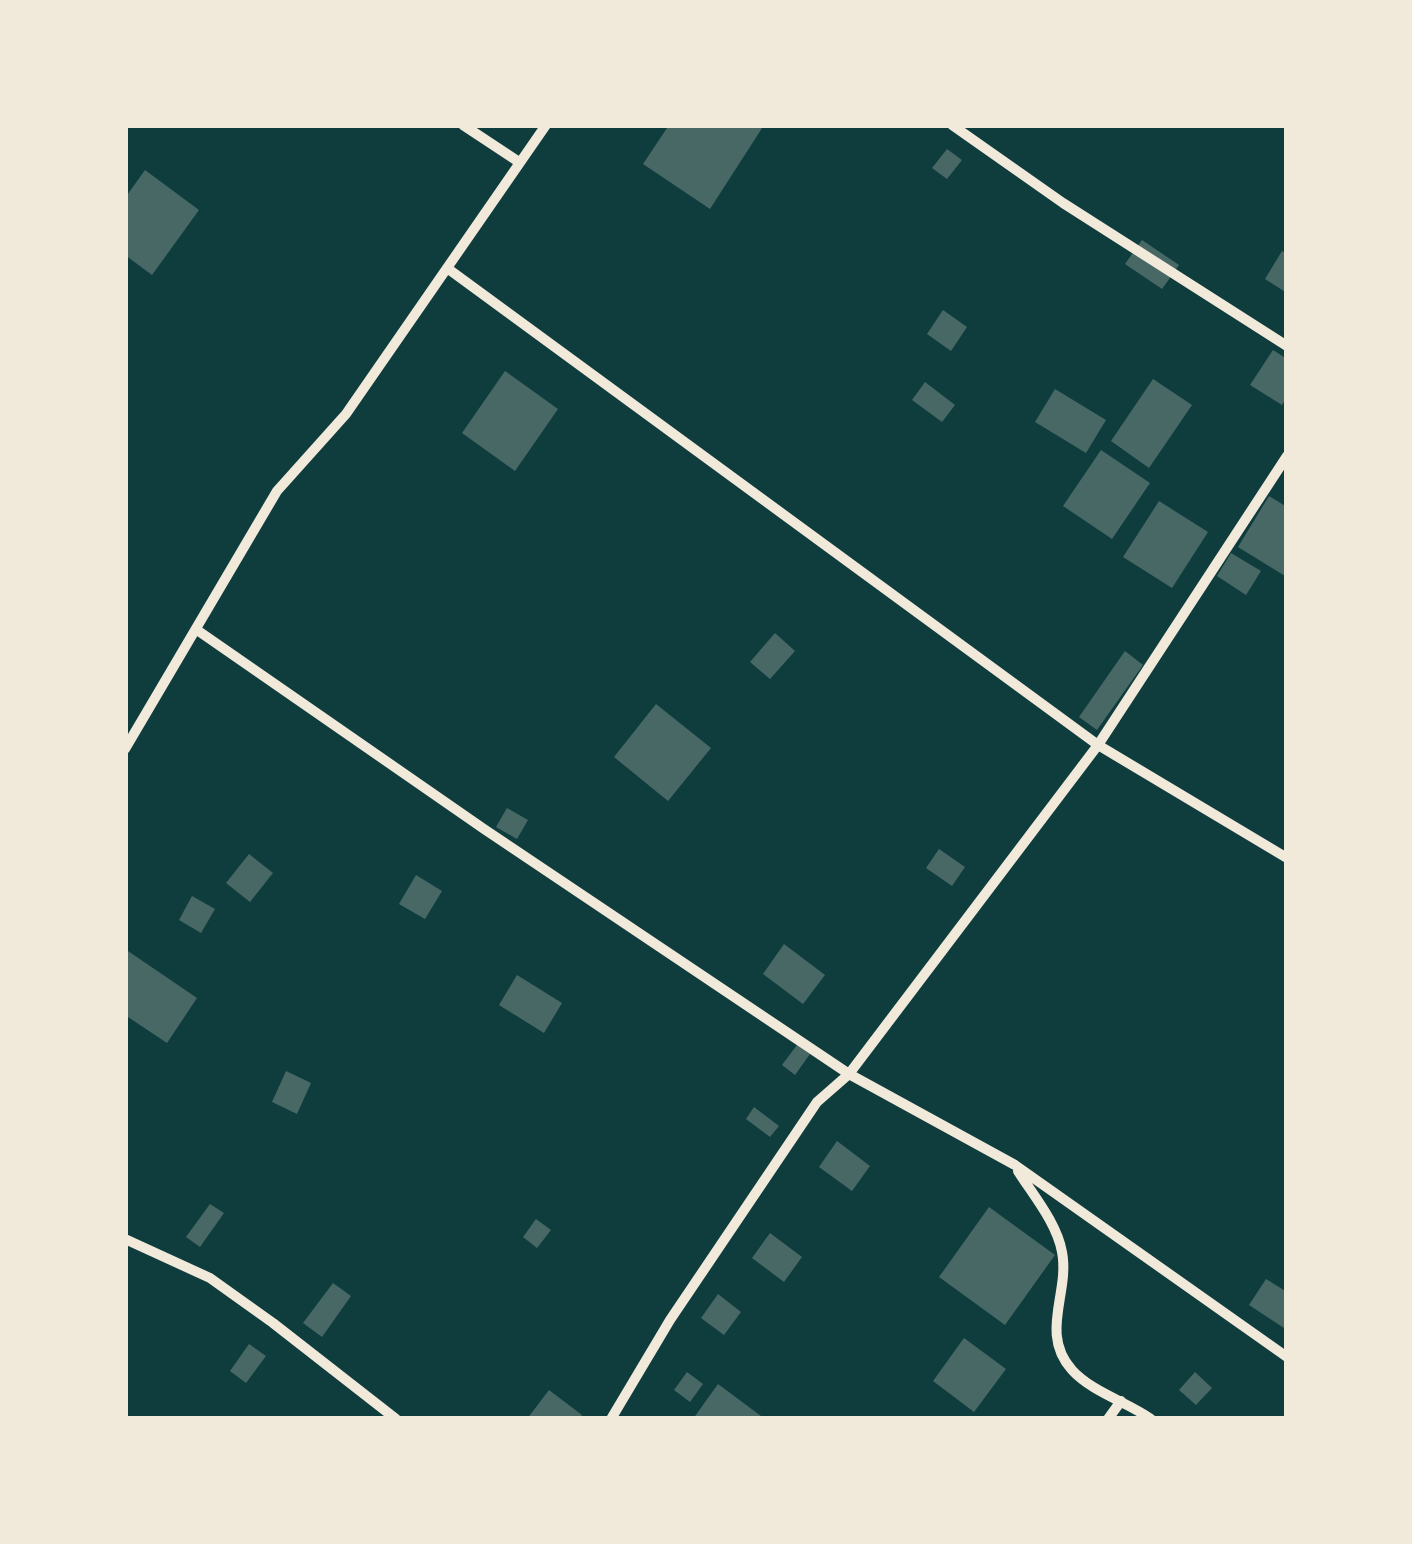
<!DOCTYPE html>
<html>
<head>
<meta charset="utf-8">
<style>
  body { margin:0 }
  #map { position:relative; width:1412px; height:1544px; overflow:hidden; background:#0f3d3e; font-family:Mulish,sans-serif }
  canvas { display:block }
  .frame { position:absolute; inset:0; border:128px solid #f1e9da; pointer-events:none }
</style>
</head>
<body>
<div id="map">
<canvas width="1412" height="1544"></canvas>
<div class="frame"></div>
</div>
<script>
const c = document.querySelector('canvas').getContext('2d');
c.lineJoin = 'round';
function fillPath(path, color) { c.fillStyle = color; c.fill(path, 'evenodd'); }
function strokePath(path, color, width, dash) { c.strokeStyle = color; c.lineWidth = width; c.lineCap = dash ? 'butt' : 'round'; c.setLineDash(dash || []); c.stroke(path); }
const building = new Path2D(`
  M669,125h95l-54,84 -67,-45z
  M947,149l15,11 -15,19 -15,-11z
  M145,170l54,40 -47,65 -27,-20v-57z
  M1142,240l37,25 -17,24 -37,-25z
  M1282,251l5,3v39l-22,-14z
  M943,310l24,17 -16,24 -24,-17z
  M1273,350l14,9v38l-5,8 -32,-20z
  M505,371l53,38 -43,62 -53,-38z
  M1153,379l39,26 -43,63 -38,-27z
  M925,382l30,23 -13,17 -30,-22z
  M1055,389l51,31 -20,33 -51,-31z
  M1101,450l49,33 -38,56 -49,-33z
  M1269,496l18,11 -2,69 -47,-29z
  M1159,501l49,31 -36,56 -49,-31z
  M1231,553l30,18 -15,24 -29,-19z
  M775,633l20,18 -25,28 -20,-17z
  M1125,651l18,14 -46,65 -18,-13z
  M656,704l55,44 -43,53 -54,-44z
  M507,808l21,12 -11,19 -21,-12z
  M939,849l26,18 -13,19 -26,-18z
  M249,854l24,19 -23,29 -24,-19z
  M416,875l26,16 -17,28 -26,-15z
  M192,896l23,13 -14,24 -22,-13z
  M784,944l41,31 -22,29 -40,-30z
  M125,949l72,49 -30,45 -42,-28z
  M517,975l45,28 -18,30 -45,-28z
  M797,1045l13,9 -15,21 -13,-10z
  M286,1071l25,12 -14,31 -25,-12z
  M754,1107l25,19 -9,11 -24,-18z
  M837,1141l33,25 -18,25 -33,-24z
  M210,1204l14,9 -24,34 -14,-10z
  M989,1207l66,48 -50,70 -66,-48z
  M536,1219l15,11 -14,18 -14,-11z
  M770,1233l32,24 -18,25 -32,-24z
  M1266,1279l21,13v38l-38,-25z
  M333,1283l18,13 -29,41 -19,-14z
  M718,1294l23,18 -17,23 -23,-17z
  M964,1338l42,31 -32,43 -41,-31z
  M249,1344l17,12 -20,27 -16,-12z
  M687,1372l16,12 -13,18 -16,-12z
  M1195,1372l17,16 -16,17 -17,-15z
  M718,1384l47,35h-72z
  M549,1390l33,25 -3,4h-52z`);
const minor = new Path2D(`
  M463,125l56,37
  M952,125l111,78 224,143
  M447,268l651,477 189,113
  M197,630l287,199 365,245 166,91 272,192
  M125,749l152,-258 69,-77 200,-289
  M1018,1171c15,24 39,52 44,81 8,41 -23,81 10,118 20,22 55,32 79,49
  M125,1239l85,39 63,45 123,96
  M611,1419l59,-99 147,-218 32,-28 249,-329 189,-289
  M1108,1419l13,-18`);
fillPath(building, '#486865');
strokePath(minor, '#f1e9da', 10);
</script>
</body>
</html>
